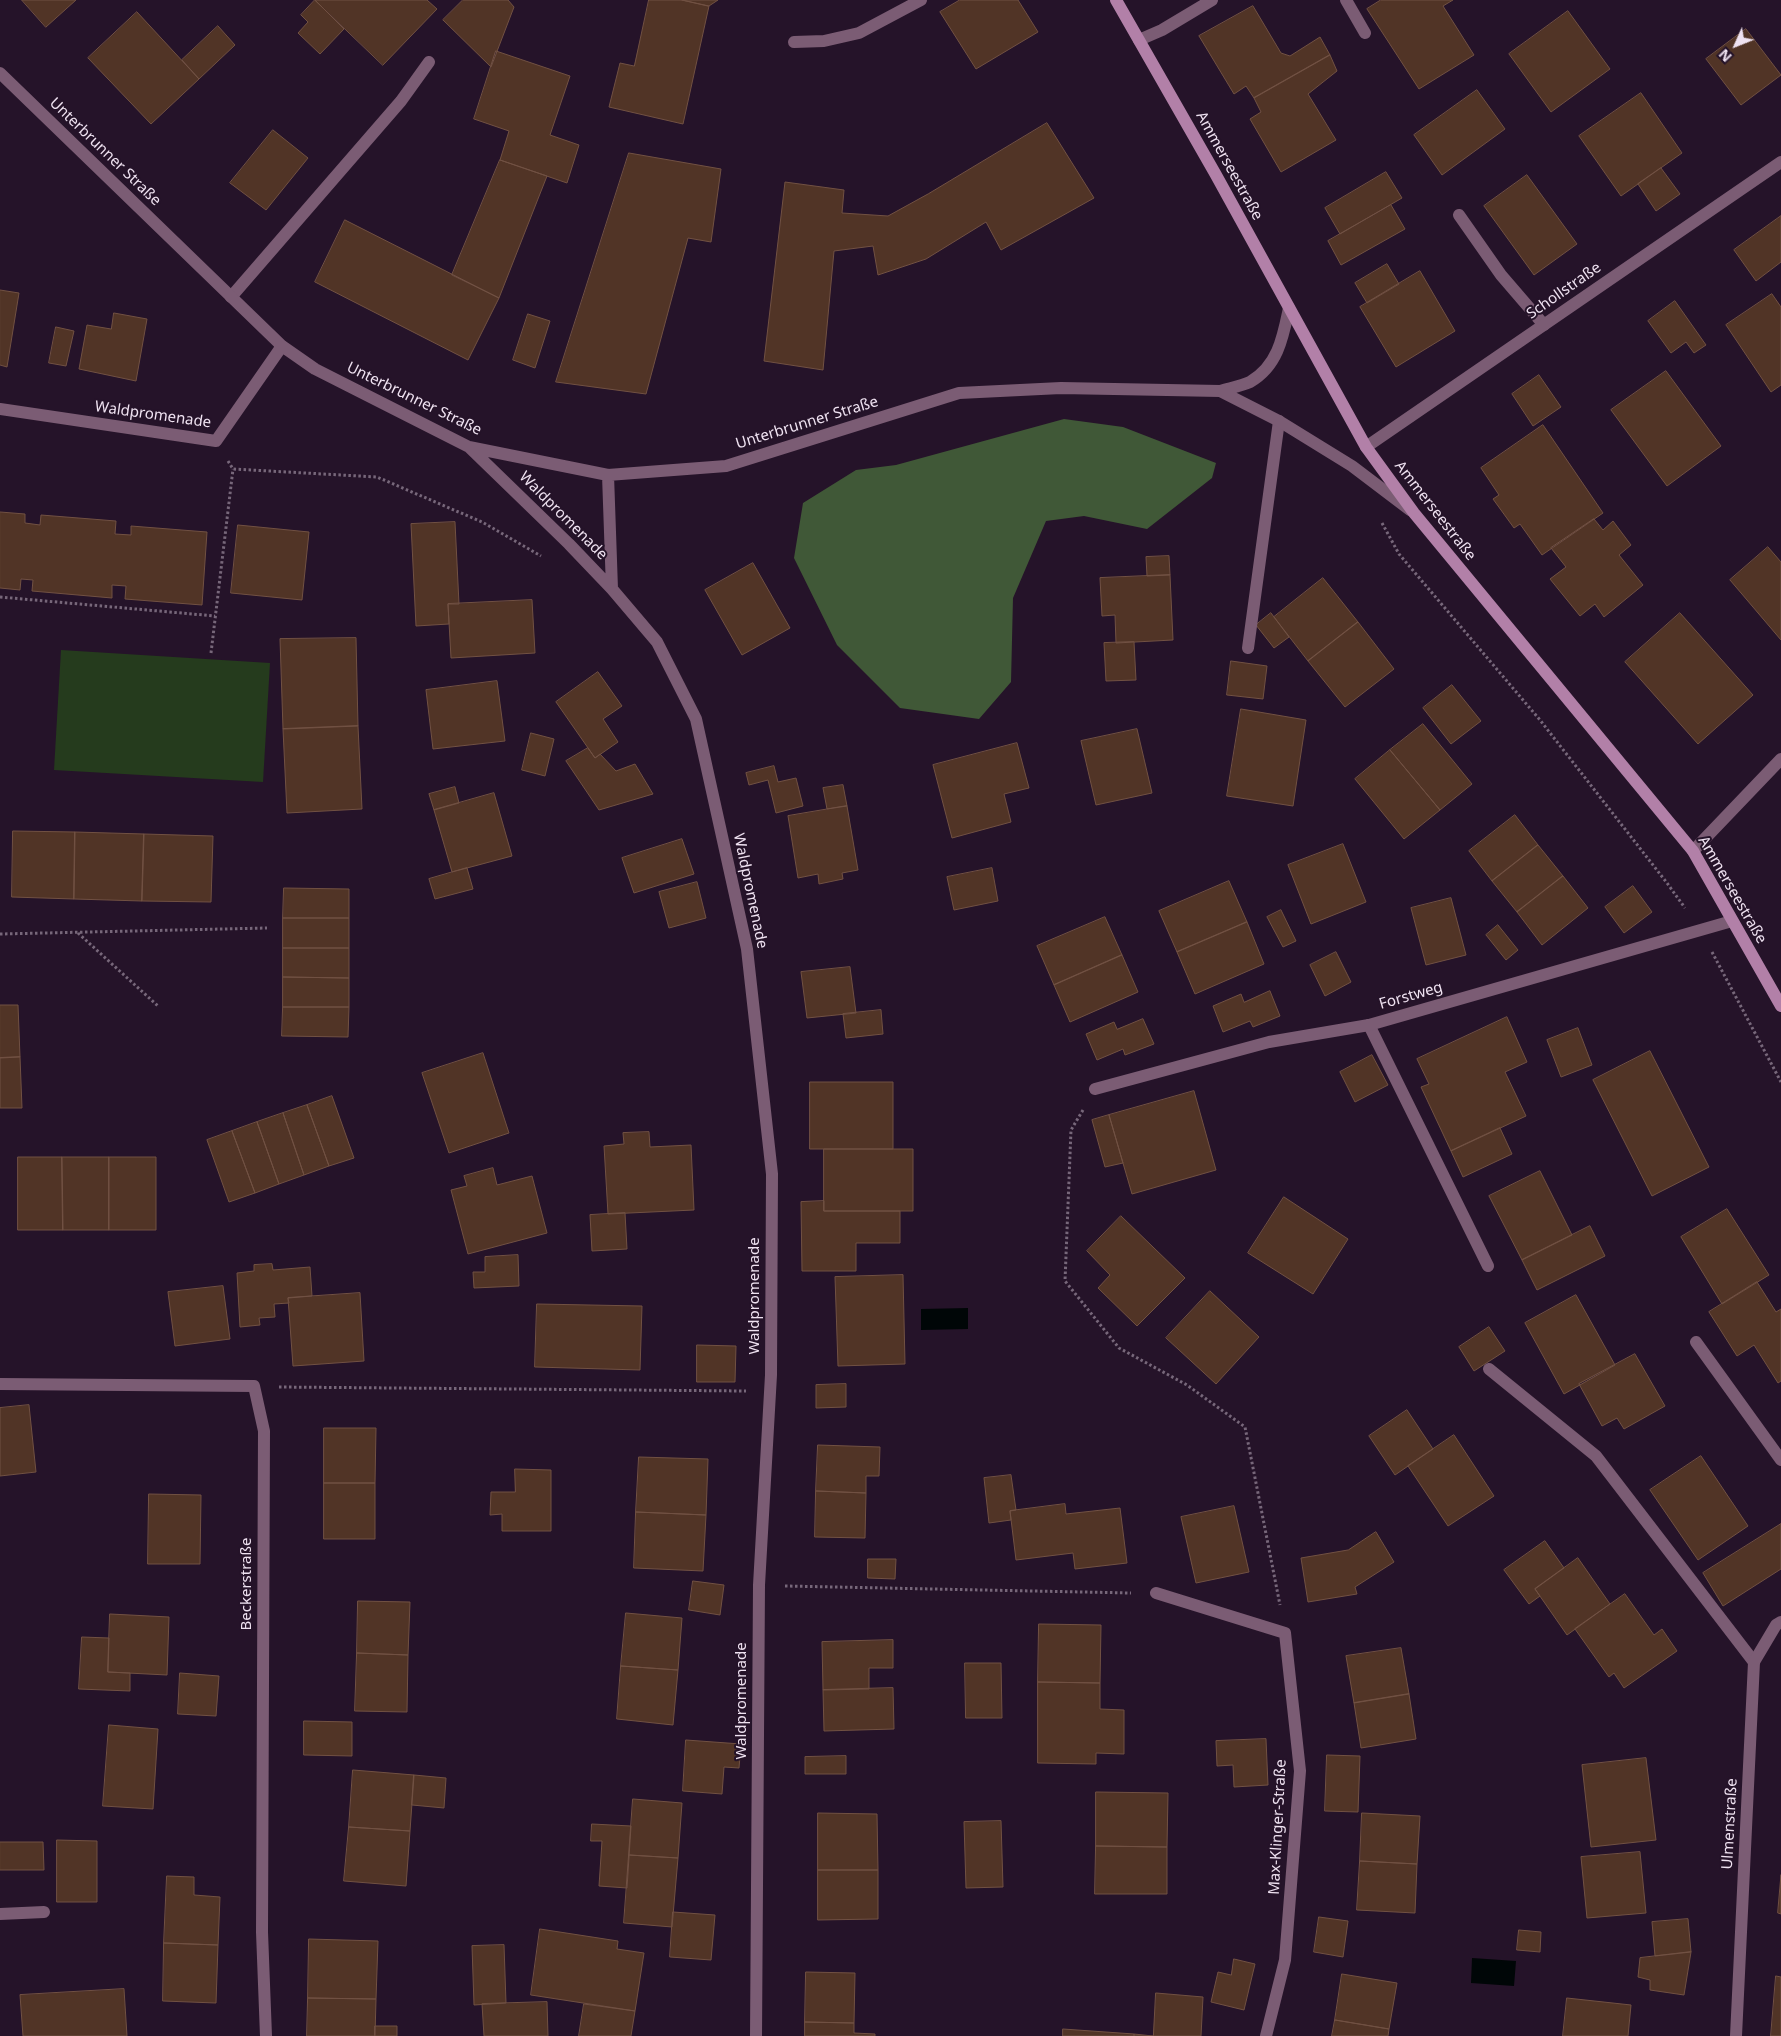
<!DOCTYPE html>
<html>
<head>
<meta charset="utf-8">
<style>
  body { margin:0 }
  #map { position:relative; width:1781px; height:2036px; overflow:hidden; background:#251329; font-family:"Noto Sans",sans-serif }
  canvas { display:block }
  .north { position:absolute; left:1711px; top:20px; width:50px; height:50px; -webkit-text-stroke:4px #251329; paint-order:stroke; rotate:226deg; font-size:14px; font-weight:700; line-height:20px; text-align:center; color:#efe2f1 }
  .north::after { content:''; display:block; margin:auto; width:18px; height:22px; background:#efe2f1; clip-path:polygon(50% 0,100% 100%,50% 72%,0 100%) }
</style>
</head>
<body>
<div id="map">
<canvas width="1781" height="2036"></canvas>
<div class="north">N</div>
</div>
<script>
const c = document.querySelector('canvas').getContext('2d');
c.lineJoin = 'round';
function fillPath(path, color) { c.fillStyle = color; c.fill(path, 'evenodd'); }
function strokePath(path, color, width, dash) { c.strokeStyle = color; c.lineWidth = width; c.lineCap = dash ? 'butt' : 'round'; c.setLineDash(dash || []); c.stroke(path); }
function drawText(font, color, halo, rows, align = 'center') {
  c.font = font + ' "Noto Sans",sans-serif'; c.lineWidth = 4; c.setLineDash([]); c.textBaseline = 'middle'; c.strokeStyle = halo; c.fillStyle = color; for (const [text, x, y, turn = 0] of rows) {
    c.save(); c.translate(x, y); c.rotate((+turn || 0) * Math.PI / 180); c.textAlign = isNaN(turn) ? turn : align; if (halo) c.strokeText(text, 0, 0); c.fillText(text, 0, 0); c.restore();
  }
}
const green = new Path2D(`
  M61,650l209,13 -7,119 -209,-12z`);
const forest = new Path2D(`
  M1064,419l59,8 93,36 -4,15 -65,51 -63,-13 -38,5 -33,77 -2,84 -32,37 -79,-11 -63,-63 -43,-87 9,-55 53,-33 40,-5z`);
const water = new Path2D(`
  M968,1308v21l-47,1v-21z
  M1472,1958l44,3 -2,25 -43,-3z`);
const building = new Path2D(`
  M22,0h54l-30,27z
  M315,0h112l10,9 -54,56z
  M315,0l29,29 -24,25 -22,-21 10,-11 -7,-7z
  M463,0h45l6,7 -23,60 -48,-47z
  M649,0h33l27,6 -26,118 -74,-17 11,-44 14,3z
  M682,0h36l-9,6z
  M960,0h58l20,32 -62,37 -36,-57z
  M1381,0h72l-10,6 31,49 -55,34 -52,-80z
  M1253,6l28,47 9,3 30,-19 10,18 -76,43 -8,-12 -12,8 -35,-58z
  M1568,11l42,58 -59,43 -42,-58z
  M137,12l62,67 -48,45 -63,-66z
  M218,26l17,19 -36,34 -17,-19z
  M1746,29l35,46 -40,30 -35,-46z
  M496,51l74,25 -20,59 29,10 -12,38 -67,-23 9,-29 -35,-12z
  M1330,55l7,16 -29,23 28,46 -55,32 -31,-53 11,-7 -7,-14z
  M1477,90l28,39 -63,46 -28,-40z
  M1641,93l41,60 -61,43 -42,-60z
  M1047,123l47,75 -93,52 -15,-28 -60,37 -48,16 -5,-29 -39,5 -11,119 -59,-9 21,-179 59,8 -2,23 46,3 40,-22z
  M273,130l35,28 -42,52 -36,-27z
  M629,153l92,16 -10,73 -23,-4 -42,156 -90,-12z
  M500,160l47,16 -48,122 -47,-23z
  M1661,168l19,26 -24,17 -18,-27z
  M1386,172l16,26 -62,36 -15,-26z
  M1527,175l50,69 -43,31 -50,-69z
  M1391,205l14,24 -64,36 -13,-24z
  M1781,216v46l-25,19 -22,-31z
  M345,220l154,78 -31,62 -153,-78z
  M1387,264l12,20 -32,19 -12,-20z
  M1420,271l35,60 -59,36 -36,-60z
  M0,290l19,3 -12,74 -7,-2z
  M1772,294l9,13v78l-10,7 -45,-67z
  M1675,301l31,44 -12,8 -8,-11 -15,11 -23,-32z
  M114,313l33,6 -11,62 -57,-12 8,-44 24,4z
  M528,314l22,7 -15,47 -22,-8z
  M56,327l18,4 -8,35 -17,-3z
  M1666,371l55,75 -54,40 -56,-76z
  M1539,375l22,32 -28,19 -21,-32z
  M1543,425l60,88 -61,42 -22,-31 -6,4 -21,-29 6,-4 -18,-27z
  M0,512l25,2v9l15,2 1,-10 75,6 -1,13 16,1v-9l76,6 -5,73 -77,-6 1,-13 -14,-1v13l-80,-7 1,-11 -12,-1 -1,11 -20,-2z
  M1594,519l9,11 10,-9 18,24 -12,10 24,30 -39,32 -9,-13 -15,12 -30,-37 16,-12 -15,-19z
  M455,522l4,82h-11l1,20 -33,2 -5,-102z
  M238,525l71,7 -7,68 -71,-7z
  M1768,547l13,15v78l-51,-60z
  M1169,556l1,19 -23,1 -1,-19z
  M753,563l37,65 -48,27 -37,-65z
  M1170,575l3,65 -57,3 -1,-28 -13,1 -2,-38z
  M1323,578l35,44 -50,39 -34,-44z
  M532,600l3,53 -84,5 -3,-54z
  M1271,613l18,24 -15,11 -18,-23z
  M1680,613l73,82 -55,49 -73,-82z
  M1358,622l36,47 -49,38 -37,-46z
  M356,638l2,88 -75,3 -3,-90z
  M1134,642l2,38 -30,1 -2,-38z
  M1231,661l36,5 -4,33 -36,-4z
  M598,672l24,34 -19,13 15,23 -23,16 -39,-56z
  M497,681l8,60 -72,8 -7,-59z
  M1452,685l29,36 -30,23 -28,-36z
  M1241,709l65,11 -13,86 -66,-10z
  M1423,724l49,60 -32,26 -50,-60z
  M358,726l4,83 -75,4 -4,-84z
  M1137,729l15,64 -56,12 -15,-64z
  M531,733l23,6 -9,37 -23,-6z
  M1017,743l12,45 -25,6 7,28 -59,16 -19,-73z
  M588,748l7,10 5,-4 16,17 19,-7 18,30 -54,16 -33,-49z
  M1390,750l50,60 -36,29 -49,-60z
  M774,766l4,16 18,-4 7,28 -27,7 -8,-33 -19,5 -3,-12z
  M843,785l4,21 -20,3 -4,-21z
  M455,787l4,16 -25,7 -5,-16z
  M494,793l18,63 -60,16 -18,-62z
  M847,806l11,64 -16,3 1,6 -24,5 -1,-10 -20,4 -10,-62z
  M1515,815l23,30 -46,36 -23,-30z
  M13,831l62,1 -1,67 -62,-2z
  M75,832l69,2 -2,67 -68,-2z
  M144,834l69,2 -2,66 -69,-1z
  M682,839l12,35 -60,19 -12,-35z
  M1343,844l23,58 -55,22 -23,-59z
  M1538,845l25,31 -46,36 -25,-31z
  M467,868l6,21 -38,10 -6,-20z
  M992,868l6,33 -44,9 -7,-33z
  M1563,876l25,32 -46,37 -25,-33z
  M1229,881l18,41 -70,30 -18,-41z
  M697,882l9,36 -37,10 -10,-36z
  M1633,886l19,26 -28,21 -19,-26z
  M284,888l65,1v29h-66z
  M1451,898l15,57 -40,10 -15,-57z
  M1281,910l15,31 -13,6 -16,-30z
  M1105,917l17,38 -68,30 -17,-39z
  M283,918h66v30h-66z
  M1247,922l17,42 -69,30 -18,-42z
  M1498,925l20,25 -12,10 -20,-25z
  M283,948h66v30l-66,-1z
  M1336,952l15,30 -26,14 -15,-31z
  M1122,955l16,37 -68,30 -16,-37z
  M850,967l6,46 -49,5 -6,-46z
  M283,977l66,1v29h-66z
  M1270,991l10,25 -27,11 -3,-6 -27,11 -10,-26 28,-12 3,8z
  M0,1005h18l2,52 -20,1z
  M283,1007h66l-1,30 -66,-1z
  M881,1010l2,24 -37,4 -3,-24z
  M1507,1017l20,45 -22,10 21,44 -75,35 -30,-64 8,-3 -12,-25z
  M1143,1019l11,25 -29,11 -2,-6 -26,11 -11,-26 28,-12 3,7z
  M1578,1028l14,37 -31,12 -14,-37z
  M1650,1051l59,116 -57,29 -59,-116z
  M483,1053l26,80 -60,20 -27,-80z
  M1372,1055l16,30 -33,17 -15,-30z
  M20,1057l2,51h-22v-50z
  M810,1082h83v67h-83z
  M1194,1091l22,79 -84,24 -23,-79z
  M332,1096l22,62 -25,8 -22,-61z
  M307,1105l22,61 -25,9 -21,-62z
  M283,1113l21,62 -25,9 -22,-62z
  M1109,1115l14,48 -18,4 -13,-47z
  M257,1122l22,62 -24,9 -23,-62z
  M1500,1128l12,26 -49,23 -12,-26z
  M232,1131l23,62 -26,9 -22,-62z
  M649,1132l1,15 41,-2 3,65 -86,4 -4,-68 20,-2 -1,-11z
  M824,1149h89v62h-89z
  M18,1157h44l1,73h-45z
  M62,1157h47v73h-46z
  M109,1157h47v73h-47z
  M493,1168l4,17 35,-9 15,57 -79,21 -17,-64 16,-4 -3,-10z
  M1540,1171l32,64 -50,25 -33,-64z
  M1284,1197l64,42 -35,55 -65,-41z
  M824,1201v10h76v32h-44v28h-54l-1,-69z
  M1727,1209l42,66 -47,29 -41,-67z
  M625,1213l2,36 -35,2 -2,-36z
  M1121,1216l64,62 -48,48 -39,-38 12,-13 -23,-24z
  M1590,1226l15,30 -68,34 -15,-30z
  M518,1255l1,31 -45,2 -1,-16h12v-15z
  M272,1264l1,6 37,-3 2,29 -24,2 1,5 -15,1 1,13 -16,1 1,7 -20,2 -3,-54 17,-2v-6z
  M903,1275l2,89 -67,2 -3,-89z
  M1757,1282l19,30 5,-3v72l-3,2 -24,-38 -17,11 -28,-44z
  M223,1286l7,53 -55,7 -7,-54z
  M1210,1291l49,46 -43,47 -50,-46z
  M360,1293l4,68 -71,5 -5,-68z
  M1576,1295l39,70 -51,29 -39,-71z
  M537,1304l105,2 -2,64 -105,-3z
  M1489,1327l16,24 -31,20 -15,-24z
  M697,1345l39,1 -1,36h-38z
  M1635,1354l30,52 -41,23 -7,-11 -15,8 -23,-42z
  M846,1384v23l-30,1v-23z
  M29,1405l7,67 -36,4v-68z
  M1407,1410l26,39 -38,26 -26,-39z
  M324,1428h52l-1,55h-51z
  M1454,1435l40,61 -46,30 -40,-60z
  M818,1445l62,2 -1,29h-13v17l-50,-2z
  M1701,1456l47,70 -50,34 -48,-70z
  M639,1457l69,2 -2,56 -70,-3z
  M515,1469l36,1v61h-49v-17l-12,1 1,-23h24z
  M1011,1475l5,35 -6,1 1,9 -22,3 -5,-45z
  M324,1483h51v56h-51z
  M816,1491l50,2 -1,45 -50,-1z
  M149,1494l52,1 -1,69h-52z
  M1065,1504l1,10 54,-6 7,55 -52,6 -2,-16 -57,7 -6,-49z
  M1234,1506l15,66 -53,11 -15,-66z
  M636,1512l70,3 -3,56 -69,-3z
  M1781,1524v45l-58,37 -20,-33z
  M1376,1532l18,30 -39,25 2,7 -49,8 -7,-44 47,-8z
  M1545,1541l19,27 -29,21 5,7 -11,8 -25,-34z
  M1578,1558l32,46 -43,31 -32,-46z
  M868,1559h28l-1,20 -27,-1z
  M693,1581l31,4 -4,30 -31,-5z
  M1625,1594l29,41 8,-6 15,22 -53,37 -10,-15 -5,4 -34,-48z
  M358,1601l52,1 -2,53 -51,-2z
  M626,1613l56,5 -4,52 -57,-4z
  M110,1614l59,3 -2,58 -59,-3z
  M1039,1624l62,1 -1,58 -62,-1z
  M82,1637l27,1 -1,34 22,1v18l-51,-2z
  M893,1640v28h-24v21l-46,1 -1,-48z
  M1401,1648l8,46 -55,9 -8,-47z
  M357,1653l51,2 -1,57 -52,-1z
  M965,1663h36l1,55h-36z
  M621,1666l57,4 -5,55 -56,-6z
  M180,1673l39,3 -3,40 -38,-2z
  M1038,1682l62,1v26l24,1v44l-28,-1v11l-58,-1z
  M893,1688l1,41 -70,2 -1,-41z
  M1409,1694l7,45 -55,9 -7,-45z
  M304,1721l48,1v34l-48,-1z
  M109,1725l49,4 -5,80 -50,-3z
  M1266,1739l2,46 -34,2 -1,-22 -16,1 -1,-25z
  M686,1740l55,4 -2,24 -15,-1 -2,27 -39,-3z
  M1327,1755l33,1 -2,56 -33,-1z
  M846,1756v18h-41v-17z
  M1646,1758l10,82 -65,7 -9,-82z
  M353,1770l61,5 -4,56 -61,-4z
  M414,1775l32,3 -2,30 -32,-3z
  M1096,1792l72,1 -1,54 -71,-1z
  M633,1799l49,4 -4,55 -49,-3z
  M818,1813l59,1 1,56h-60z
  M1362,1813l58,3 -3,48 -57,-3z
  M1001,1821l2,66 -37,1 -2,-66z
  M592,1824l39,2 -4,62 -28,-2 3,-45h-11z
  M349,1827l61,4 -4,55 -62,-5z
  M57,1840l40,1v61h-40z
  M0,1842h43l1,28h-44z
  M1096,1846l71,1v47h-72z
  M1640,1852l6,61 -59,5 -6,-61z
  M629,1855l49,3 -6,69 -48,-4z
  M1360,1861l57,3 -2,49 -58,-3z
  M818,1870h60v49l-60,1z
  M1781,1875v39l-3,-1z
  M167,1876l27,1v18l26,2 -2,48 -54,-2z
  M673,1912l42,3 -4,45 -41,-3z
  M1319,1917l29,4 -5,36 -29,-5z
  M1688,1919l3,33 -36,4 -3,-34z
  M540,1929l78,12 -1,8 27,4 -9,58 -104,-16z
  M1519,1930l22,2 -1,20 -23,-2z
  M309,1939l69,2 -2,58 -68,-1z
  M164,1943l54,2 -2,58 -53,-2z
  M504,1945l2,58 -32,2 -2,-59z
  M1691,1952l-7,43 -34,-5v-10l-12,-3 2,-19z
  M1234,1959l21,5 -11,46 -33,-8 7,-30 13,3z
  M806,1972l49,1 -1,50 -49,-1z
  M1342,1974l55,9 -8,46 -54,-9z
  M1776,1976l5,1v59h-10z
  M124,1989l3,47h-104l-3,-41z
  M1156,1993l47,4 -2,39h-67v-2l19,2z
  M308,1998l68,1 -1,37h-68z
  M1567,1998l64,7 -3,31h-65z
  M547,2002l1,34h-64l-2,-32z
  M584,2004l51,7 -4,25h-52z
  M1335,2020l54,9 -1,7h-56z
  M805,2022l49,1v10l21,1v2h-70z
  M375,2026h22v10h-22z
  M1063,2029l71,5v2h-71z`);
const path = new Path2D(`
  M228,461l5,8 144,8 105,45 59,34
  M1382,523l17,31 141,166 127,163 18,25
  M0,597l215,19
  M211,653l22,-184
  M78,933l80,73
  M0,934l267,-6
  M1712,952l69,130
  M1083,1110l-12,20 -6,151 54,67 68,37 58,42 35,178
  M279,1387l467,4
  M785,1586l346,7`);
const service = new Path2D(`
  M1346,0l19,33
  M1139,40l23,-10 50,-30
  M794,42l30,-1 35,-8 62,-33
  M1459,215l42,60 43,50
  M231,297l170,-196 28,-39
  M1248,648l31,-227
  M1369,1025l119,241
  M1696,1342l85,118
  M1489,1369l107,87 158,206
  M0,1914l44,-2`);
const minor = new Path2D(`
  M0,73l282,273 33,23 154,78 139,28 118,-9 233,-73 102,-5 159,3 59,30 73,45 58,44
  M1220,391c10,-3 21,-5 30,-9 28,-16 33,-45 39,-74
  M0,409l216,32 66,-95
  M469,447l100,97 43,45 45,53 39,77 51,230 25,225 -1,201 -12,210 -3,451
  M1366,447l415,-285
  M608,475l4,114
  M1693,851l88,-92
  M1095,1089l174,-47 100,-17 363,-104
  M0,1384l254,2 10,45 -2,501 4,104
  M1156,1593l129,40 15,138 -15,189 -19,76
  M1736,2036l18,-374 22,-37 5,-3`);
const secondary = new Path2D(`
  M1116,0l100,175 150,272 48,66 279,338 88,155`);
const streetNames = [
  ["Unterbrunner Straße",105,152,44],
  ["Ammerseestraße",1229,166,61],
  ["Schollstraße",1564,291,-35],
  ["Unterbrunner Straße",414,399,26],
  ["Waldpromenade",153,415,8],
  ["Unterbrunner Straße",807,423,-17],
  ["Ammerseestraße",1435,511,52],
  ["Waldpromenade",563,516,45],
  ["Ammerseestraße",1732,890,60],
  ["Waldpromenade",750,891,78],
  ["Forstweg",1411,996,-16],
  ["Waldpromenade",755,1296,-90],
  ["Beckerstraße",247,1584,-90],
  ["Waldpromenade",742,1701,-90],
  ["Ulmenstraße",1730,1824,-87],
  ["Max-Klinger-Straße",1278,1827,-87]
];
fillPath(green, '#253b1d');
fillPath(forest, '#405837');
fillPath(water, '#000607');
fillPath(building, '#513426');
strokePath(building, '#715143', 1);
strokePath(path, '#77677a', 3, [2.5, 2.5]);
strokePath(service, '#7b5c74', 12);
strokePath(minor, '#7b5c74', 12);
strokePath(secondary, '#b280a8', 12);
drawText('15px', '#efe2f1', '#251329', streetNames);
</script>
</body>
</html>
